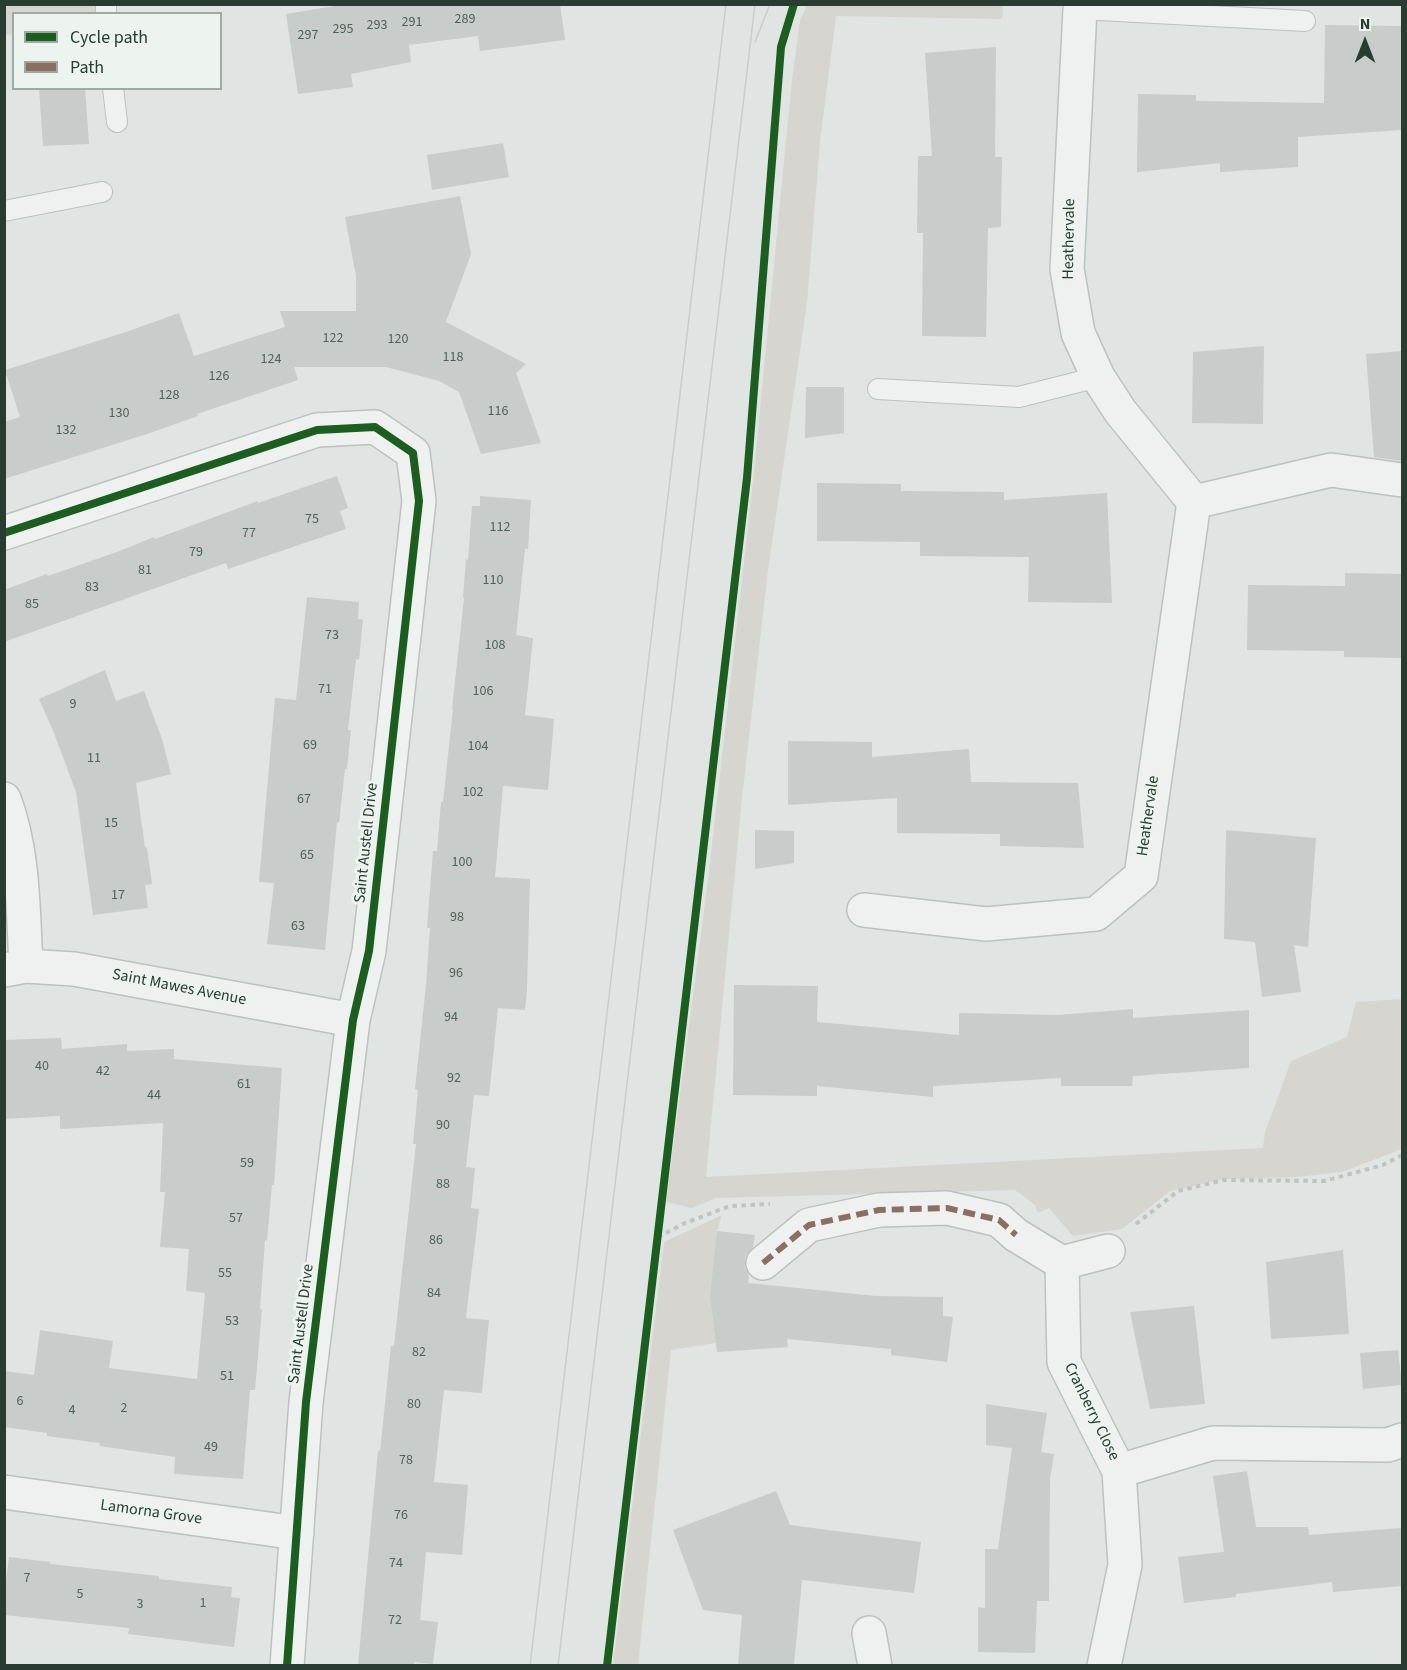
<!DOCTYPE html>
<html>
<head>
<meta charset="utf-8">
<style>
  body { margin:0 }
  #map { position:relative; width:1407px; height:1670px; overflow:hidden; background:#e0e4e2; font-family:"Source Sans 3",sans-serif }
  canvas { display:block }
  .frame { position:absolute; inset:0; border:6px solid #293c32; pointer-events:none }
  .legend { position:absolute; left:12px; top:12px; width:210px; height:78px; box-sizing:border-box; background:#edf4f0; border:2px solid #9faaa4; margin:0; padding:8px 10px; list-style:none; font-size:18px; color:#293c32 }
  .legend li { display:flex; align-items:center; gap:12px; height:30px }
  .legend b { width:30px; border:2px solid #9faaa4 }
  .north { position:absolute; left:1335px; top:12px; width:60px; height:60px; -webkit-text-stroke:4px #edf4f0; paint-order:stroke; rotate:0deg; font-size:16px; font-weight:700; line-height:24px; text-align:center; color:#293c32 }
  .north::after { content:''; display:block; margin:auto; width:21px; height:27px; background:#293c32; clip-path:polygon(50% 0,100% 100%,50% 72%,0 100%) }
</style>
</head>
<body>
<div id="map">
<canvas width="1407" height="1670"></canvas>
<div class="frame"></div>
<ul class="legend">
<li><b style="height:8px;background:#1b5e20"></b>Cycle path</li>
<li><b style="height:8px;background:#8d6e63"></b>Path</li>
</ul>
<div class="north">N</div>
</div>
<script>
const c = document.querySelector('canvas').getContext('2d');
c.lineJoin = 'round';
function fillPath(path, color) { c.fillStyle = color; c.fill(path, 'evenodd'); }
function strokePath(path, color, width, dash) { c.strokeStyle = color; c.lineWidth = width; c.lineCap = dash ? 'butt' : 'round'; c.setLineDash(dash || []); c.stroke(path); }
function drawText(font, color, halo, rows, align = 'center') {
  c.font = font + ' "Source Sans 3",sans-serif'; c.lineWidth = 6; c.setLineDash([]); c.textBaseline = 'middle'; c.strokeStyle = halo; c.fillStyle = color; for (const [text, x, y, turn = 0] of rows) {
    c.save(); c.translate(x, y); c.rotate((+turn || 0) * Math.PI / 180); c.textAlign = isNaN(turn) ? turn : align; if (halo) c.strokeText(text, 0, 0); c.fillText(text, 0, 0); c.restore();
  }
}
const green = new Path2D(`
  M4,5h101l1,8 -92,1 -1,20 -8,1z
  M807,5h196l-1,14 -166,-3 -16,126 -13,161 -39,267 -26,228 -36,379 557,-29 2,-16 26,-71 56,-24 9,-35 46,-3v150l-60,23 -45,5 -74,2 -53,12 -48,38 -49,7 -24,-28 -11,5 -3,-8 -20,-15 -299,8 -24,10 -26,-6 42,-322 45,-398 39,-403 8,-58z
  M722,1215l-5,16 -6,76 5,36 -45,7 -33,315 -25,1 51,-424z`);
const building = new Path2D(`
  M346,4h214l5,36 -85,11 -2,-15 -69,9 2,17 -60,12 2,13 -55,7 -12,-80z
  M1325,25l77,1v104l-104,7v30l-78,5v-9l-83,9 1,-78 58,1v6l128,2z
  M996,47l-1,110h7l-1,70 -13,1 -2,109 -64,-1 1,-103h-6l1,-77h14l-7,-103z
  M39,88h46l4,56 -46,2z
  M503,143l6,34 -77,13 -5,-35z
  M460,196l11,58 -25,68 80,42 -10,9 25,70 -60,11 -22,-62 -20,-11 -53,-14h-92l4,13 -101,34 1,2 -51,18 -143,45v-57l16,-5 -15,-47 121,-38 53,-19 15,43 91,-29 -5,-16h76v-35l-11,-59z
  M1264,346l-1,78 -71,-1 1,-71z
  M1402,351v110l-28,-4 -8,-103z
  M806,387h38v46l-39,5z
  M337,476l11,32 -8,3 6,18 -118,40 -2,-6 -222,79v-52l43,-16 1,2 69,-24 37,-15 1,2 103,-38v2z
  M817,483l84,1v7l103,1v8l103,-7 5,110 -84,-1 1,-45 -109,-1v-14l-103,-1z
  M480,496l51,4 -3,49h-3l-9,86 17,3 -8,77 29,4 -6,71 -45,-4 -8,91 35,2 -3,112 -2,19 -27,-2 -9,88 -15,-1 -8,72 9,1 -4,40 8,1 -13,109 23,2 -7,73 -38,-3 -10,92 34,3 -6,70 -36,-3 -6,68 18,2 -5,42 -19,-2v3h-56l20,-214h2l11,-105h3l22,-202h-3l5,-54 -3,-1 11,-104 4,-57h-3l6,-77h4l4,-49h2l10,-93h-1l12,-111 -1,-1 3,-38 2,1 4,-54h8z
  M1345,573l57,1v84l-58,-1v-6l-97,-1 1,-65 97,1z
  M307,597l52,5 -1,17h5l-4,41 -3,-1 -8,71h3l-4,39h-2l-6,54 -2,-1 -12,128 -58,-6 7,-61 -15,-1 16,-184 21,2z
  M105,670l11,31 28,-10 18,48 9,35 -35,9 9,64 2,1 5,36 -7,1 3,23 -55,7 -17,-123 -22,-59 -15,-34z
  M788,741l84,1v15l97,-8 2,33 107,1 6,65 -84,-2v-12l-103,-1v-35l-109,7z
  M755,830l39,1v32l-39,6z
  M1226,830l90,8 -8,109 -14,-2 7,47 -39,5 -7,-55 -31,-3z
  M734,985l84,1 -1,36 142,13v-22l98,2 76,-6v9l116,-8v58l-116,8 -1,10h-71v-8l-128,8v11l-116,-11v10l-84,-1z
  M61,1038l1,11 65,-5v7l47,-2v10l108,9 -8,117h-2l-5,56 -2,-1 -5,69h2l-7,81h-5l-7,89 -69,-5 1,-17 -76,-11 1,-3 -53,-7v-3l-43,-6v-56l30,4 6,-45 73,11 -4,27 88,11 8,-86 -19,-2 3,-42 -29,-2 5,-55h-5l3,-69 -103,6v-13l-56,3v-79z
  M717,1231l38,4 -2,12 -8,10v10l4,9 -1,7 128,13 67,1v19l10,1 -6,45 -56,-7v-6l-104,-10 1,8 -71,5 -7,-54z
  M1343,1250l6,84 -78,5 -5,-77z
  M1194,1306l11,98 -55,5 -20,-97z
  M1398,1350l4,35 -39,4 -3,-36z
  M986,1404l61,9 -6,39 13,2 -4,25 -1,122h-12l-2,52 -57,-1v-45l7,1v-59h13l14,-101 -26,-3z
  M1247,1471l9,56h52l1,8 93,-7v58l-69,6 -1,-10 -96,12v3l-52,6 -6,-46 46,-5 -11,-76z
  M776,1491l14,34 131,17 -7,51 -112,-13 -8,85h-56l4,-50 -39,-5 -30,-80z
  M9,1557l41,5v2l109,12v3l73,8 -1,10 9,1 -6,49 -106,-13 1,-6 -125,-13v-19z`);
const path = new Path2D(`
  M1136,1224l42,-33 46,-11 100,1 59,-16 19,-10
  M658,1237l27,-14 45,-17 40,-2`);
const service = new Path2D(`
  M106,4v10
  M1080,9l225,12
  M113,88l4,34
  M4,211l98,-19
  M878,389l141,8 79,-20`);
const minor = new Path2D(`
  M1080,9l-13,260 11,64 20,44 22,34 74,91 137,-32 71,10
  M4,533l313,-103 58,-3 38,26 6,48 -50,450 -16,69 -47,382 -19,264
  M4,799c20,52 19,112 22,167
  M864,910l122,14 110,-10 45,-38 53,-374
  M4,970l22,-4 48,3 279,51
  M763,1263l46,-38 70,-15 68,-2 52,12 17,15 46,28
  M1119,1471l94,-28 175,2 14,-5
  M4,1492l293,41
  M869,1633l6,33
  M1104,1666l21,-101 -6,-94 -55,-109 -2,-99 46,-12`);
const tram = new Path2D(`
  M755,42l15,-38
  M530,1666l196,-1662
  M558,1666l197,-1662`);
const quiet = new Path2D(`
  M763,1263l46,-38 70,-15 68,-2 52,12 17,15`);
const cycleway = new Path2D(`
  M4,533l313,-103 58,-3 38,26 6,48 -50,450 -16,69 -47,382 -19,264
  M607,1666l140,-1188 34,-431 13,-43`);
const numberNames = [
  ["289",465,20],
  ["291",412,23],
  ["293",377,26],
  ["295",343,30],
  ["297",308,36],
  ["122",333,339],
  ["120",398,340],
  ["118",453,358],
  ["124",271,360],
  ["126",219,377],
  ["128",169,396],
  ["116",498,412],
  ["130",119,414],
  ["132",66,431],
  ["75",312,520],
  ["112",500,528],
  ["77",249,534],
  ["79",196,553],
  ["81",145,571],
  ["110",493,581],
  ["83",92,588],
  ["85",32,605],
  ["73",332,636],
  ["108",495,646],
  ["71",325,690],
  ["106",483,692],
  ["9",73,705],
  ["69",310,746],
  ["104",478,747],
  ["11",94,759],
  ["102",473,793],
  ["67",304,800],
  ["15",111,824],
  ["65",307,856],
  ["100",462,863],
  ["17",118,896],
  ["98",457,918],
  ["63",298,927],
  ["96",456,974],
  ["94",451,1018],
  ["40",42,1067],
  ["42",103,1072],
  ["92",454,1079],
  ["61",244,1085],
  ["44",154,1096],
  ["90",443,1126],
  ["59",247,1164],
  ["88",443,1185],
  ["57",236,1219],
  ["86",436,1241],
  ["55",225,1274],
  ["84",434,1294],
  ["53",232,1322],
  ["82",419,1353],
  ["51",227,1377],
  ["6",20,1402],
  ["80",414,1405],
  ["2",124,1409],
  ["4",72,1411],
  ["49",211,1448],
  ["78",406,1461],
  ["76",401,1516],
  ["74",396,1564],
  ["7",27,1579],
  ["5",80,1595],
  ["1",203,1604],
  ["3",140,1605],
  ["72",395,1621]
];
const streetNames = [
  ["Heathervale",1070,239,-89],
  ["Heathervale",1149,816,-82],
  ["Saint Austell Drive",367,843,-84],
  ["Saint Mawes Avenue",179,988,11],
  ["Saint Austell Drive",302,1324,-83],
  ["Cranberry Close",1091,1412,64],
  ["Lamorna Grove",151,1513,8]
];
fillPath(green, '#d7d5cf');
fillPath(building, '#c8ccca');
strokePath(service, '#bdc1bf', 22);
strokePath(minor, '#bdc1bf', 36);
strokePath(path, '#bfc4c2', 4, [4.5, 4.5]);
strokePath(service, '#eff1f0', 20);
strokePath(minor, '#eff1f0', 33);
strokePath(tram, '#c8ccca', 1.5);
strokePath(quiet, '#8d6e63', 6, [12, 6]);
strokePath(cycleway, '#1b5e20', 8);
drawText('14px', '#526159', null, numberNames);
drawText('16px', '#293c32', '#edf4f0', streetNames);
</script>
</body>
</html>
